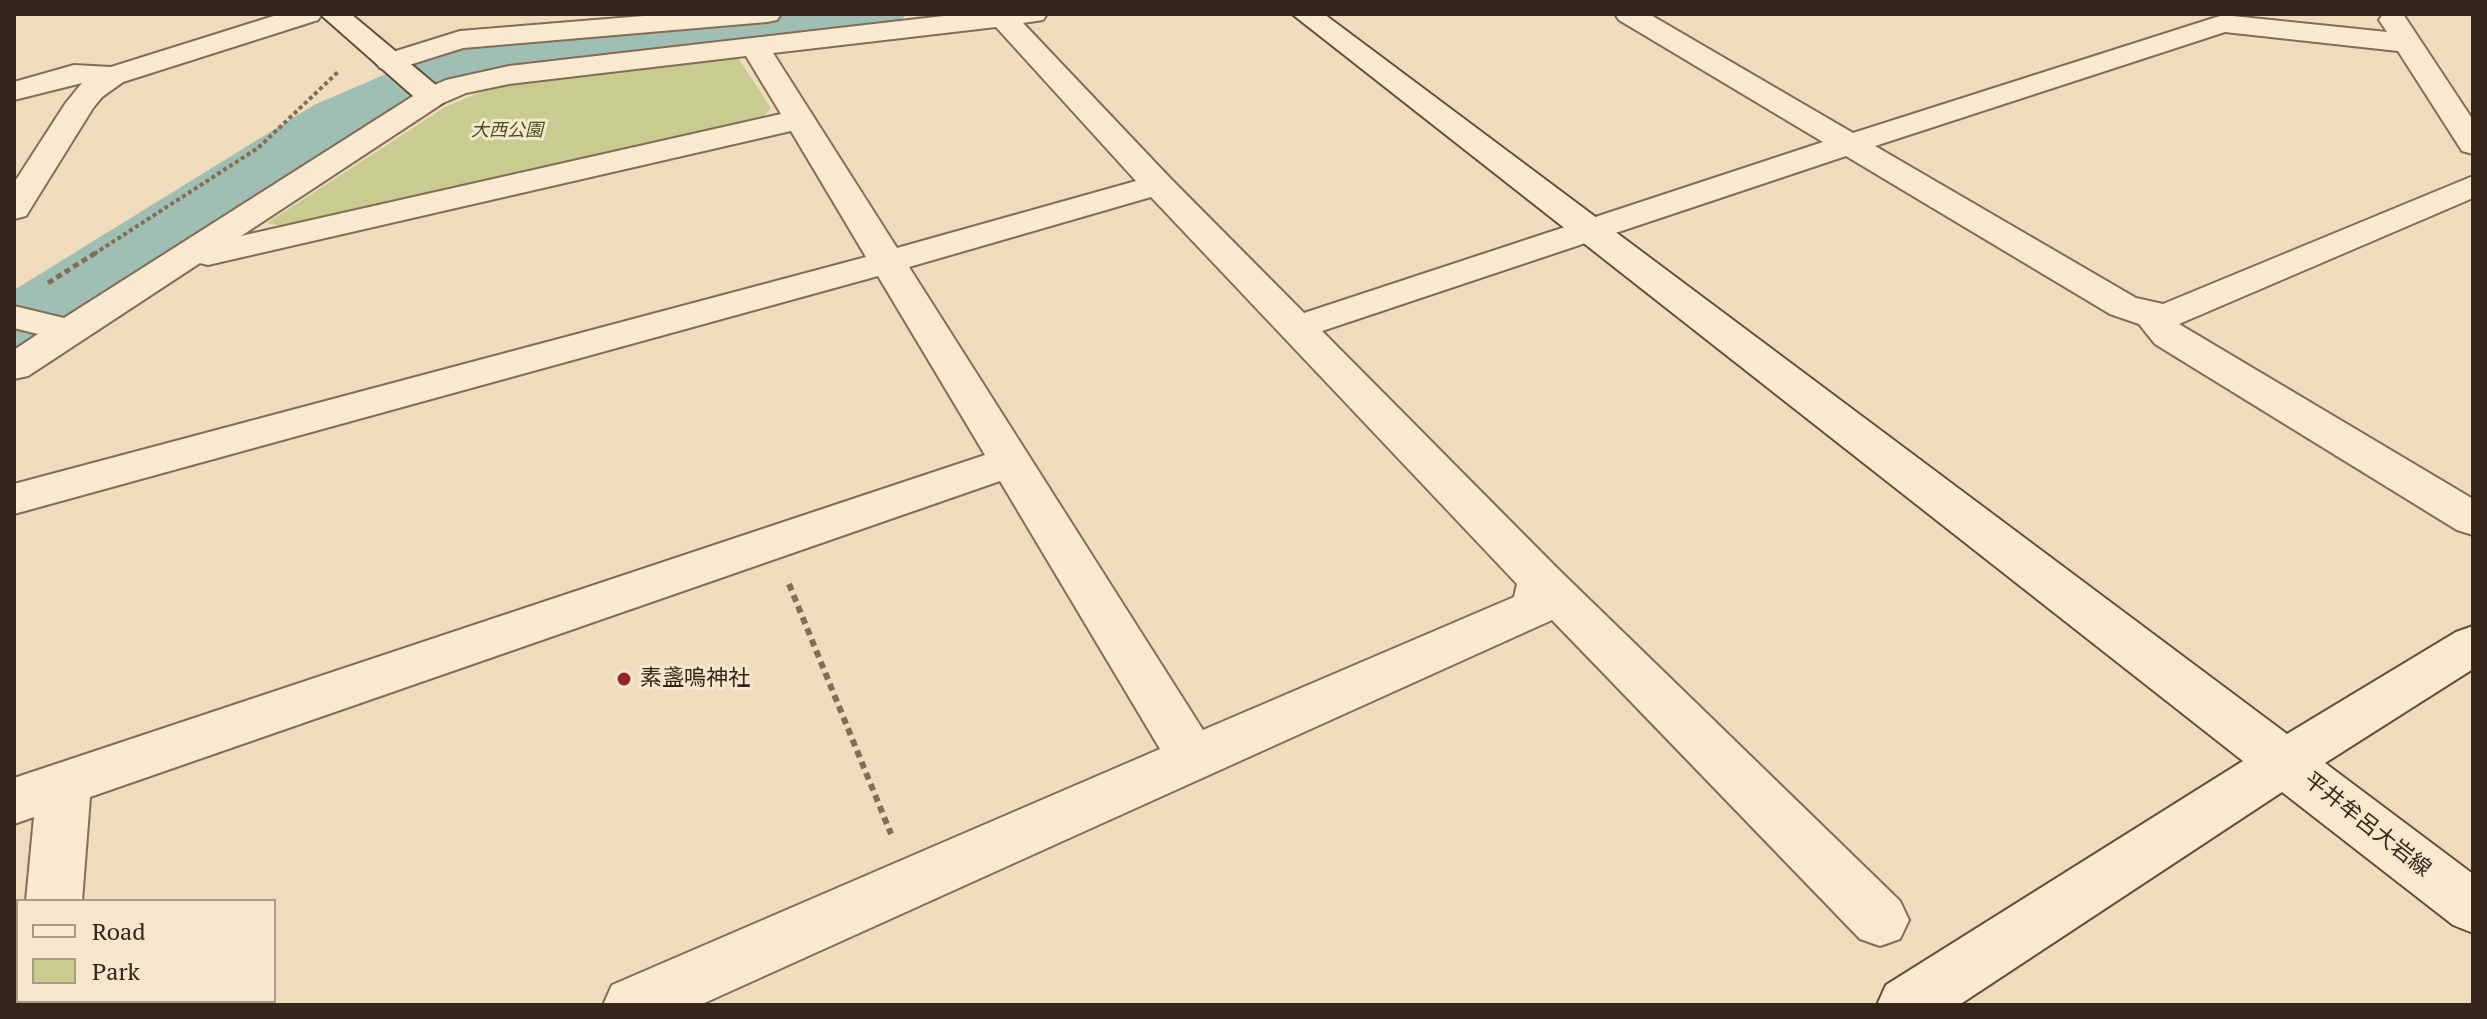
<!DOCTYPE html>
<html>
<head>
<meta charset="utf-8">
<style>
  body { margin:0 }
  #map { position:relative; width:2487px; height:1019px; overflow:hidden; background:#eedcbc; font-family:"PT Serif",serif }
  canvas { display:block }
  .frame { position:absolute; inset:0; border:16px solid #34261b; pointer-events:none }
  .legend { position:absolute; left:16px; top:899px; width:260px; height:104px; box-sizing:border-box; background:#f5e7cc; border:2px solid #a89a85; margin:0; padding:10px 14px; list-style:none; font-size:24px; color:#34261b }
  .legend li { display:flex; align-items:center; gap:16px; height:40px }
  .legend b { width:40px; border:2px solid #a89a85 }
</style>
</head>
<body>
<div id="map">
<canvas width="2487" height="1019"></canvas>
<div class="frame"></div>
<ul class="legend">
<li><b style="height:10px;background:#f9eacf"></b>Road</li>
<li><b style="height:22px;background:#c8cc90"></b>Park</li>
</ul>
</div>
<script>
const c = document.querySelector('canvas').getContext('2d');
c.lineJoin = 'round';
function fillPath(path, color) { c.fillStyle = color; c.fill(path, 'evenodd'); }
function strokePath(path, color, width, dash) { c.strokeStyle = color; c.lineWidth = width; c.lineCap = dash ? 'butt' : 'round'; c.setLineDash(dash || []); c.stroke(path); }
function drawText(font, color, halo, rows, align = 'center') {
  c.font = font + ' "PT Serif","Noto Sans JP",serif'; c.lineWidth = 6; c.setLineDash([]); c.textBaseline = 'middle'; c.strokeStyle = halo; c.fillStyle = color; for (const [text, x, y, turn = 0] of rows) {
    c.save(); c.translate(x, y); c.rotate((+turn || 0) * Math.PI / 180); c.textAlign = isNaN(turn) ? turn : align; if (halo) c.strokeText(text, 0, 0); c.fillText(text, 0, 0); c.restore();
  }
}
const green = new Path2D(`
  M738,58l33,50 -9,11 -472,109 -23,-5 178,-116 46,-19 54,-10z`);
const river = new Path2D(`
  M711,14h195l-9,13 -22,5 -387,46 -126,57 -318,209 -30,7v-61l300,-185 137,-59 23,-5z`);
const pathFar2 = new Path2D(`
  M94,254l164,-106 81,-77`);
const pathFar1 = new Path2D(`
  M48,283l49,-31`);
const path = new Path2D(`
  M789,584l102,250`);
const street = new Path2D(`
  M280,14h42l-4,6 -195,62 -21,15 -9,11 -67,108 -12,3v-36l51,-79 17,-21 -68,17v-18l60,-17 37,2z
  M668,14h113l-4,6 -10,2 -304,26 -73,23 -10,-3 -5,-6 5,-6 80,-25z
  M961,14h86l-4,6 -20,3 147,155 134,135 519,-171 -204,-122 -4,-6h34l204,119 370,-118 164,17 -8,-12 4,-6h20l70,106v34l-11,-3 -64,-100 -173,-19 -350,114 261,152 27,6 310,-128v22l-294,126 294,175v36l-16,-5 -302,-186 -16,-20 -29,-10 -264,-158 -524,175 235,237 343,333 9,19 -9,19 -20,7 -20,-7 -308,-319 -852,385h-97l9,-20 548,-236 -160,-268 -910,316 -8,104h-56l8,-84 -20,7v-46l971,-323 -107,-179 -864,238v-30l852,-227 -75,-126 -583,134 -8,-2 -172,113 -14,3v-29l24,-16 -24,-6v-22l50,12 357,-227 25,-11 63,-14zM996,27l140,154 -239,67 -124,-195zM746,56l35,58 -540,122 202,-133 23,-10 43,-9zM1151,197l366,387 -3,13 -311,133 -294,-463z
  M18,994v7h57v4h-60z`);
const secondary = new Path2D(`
  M320,14h31l92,77 4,6 -4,6 -11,3 -11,-3z
  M1292,14h32l963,720 169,-102 17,-6v43l-148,94 148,111v59l-20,-8 -171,-133 -323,213h-82l9,-20 357,-224z`);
const markers = [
  [624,679,8,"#95252c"]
];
const farParknames = [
  ["大西公園",507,131]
];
const poiNames = [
  ["素盞嗚神社",640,679]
];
const streetNames = [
  ["平井牟呂大岩線",2367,825,38]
];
fillPath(green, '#c8cc90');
fillPath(river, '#a0bfb4');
strokePath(street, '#856c56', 4);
strokePath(secondary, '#674d39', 4);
strokePath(pathFar2, '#856c56', 4, [4, 3]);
strokePath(pathFar1, '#856c56', 5, [6, 4]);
strokePath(path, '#856c56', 6, [7, 5]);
fillPath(street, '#f9eacf');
fillPath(secondary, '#f9eacf');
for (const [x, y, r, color] of markers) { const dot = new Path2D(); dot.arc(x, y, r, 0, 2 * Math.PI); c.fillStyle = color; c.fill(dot); strokePath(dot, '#f5e7cc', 3); }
drawText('italic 18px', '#485121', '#f5e7cc', farParknames);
drawText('22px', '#34261b', '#f5e7cc', poiNames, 'left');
drawText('22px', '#34261b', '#f5e7cc', streetNames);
</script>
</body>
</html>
